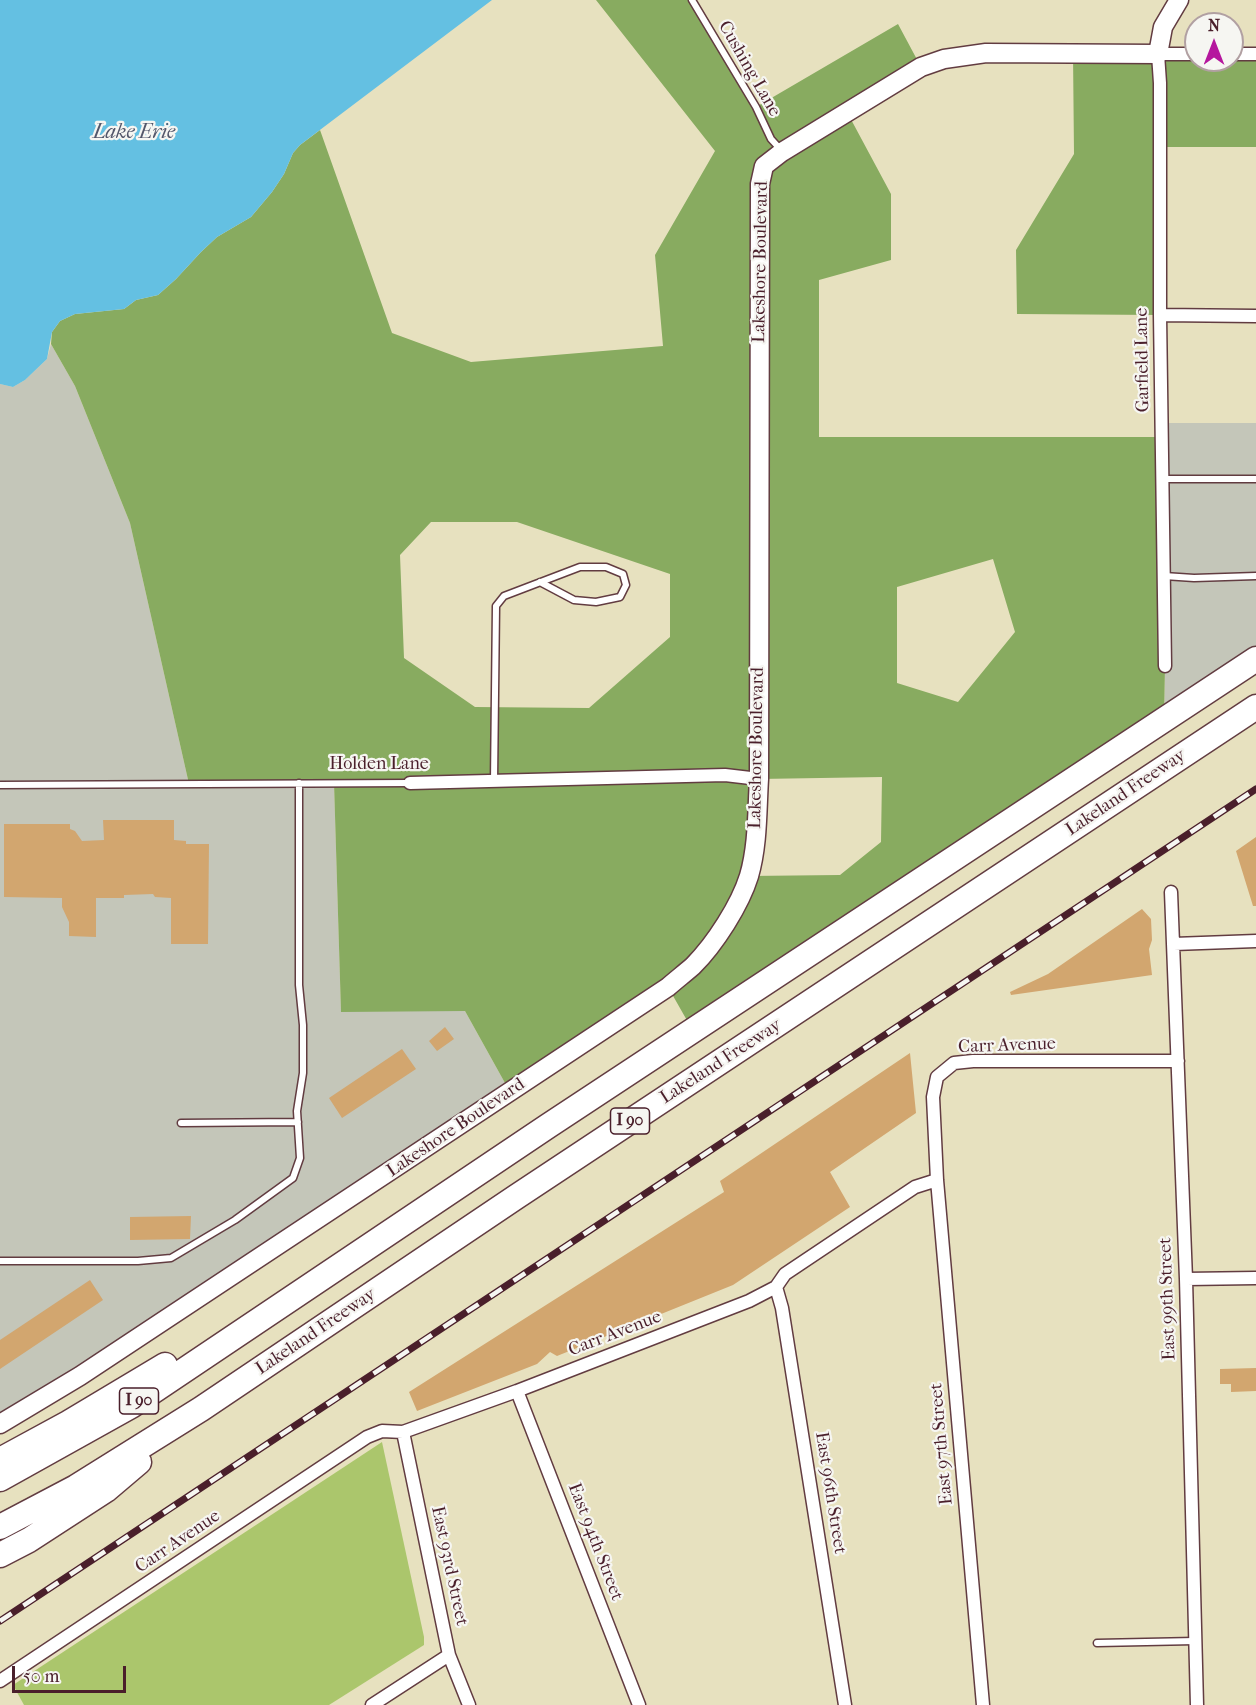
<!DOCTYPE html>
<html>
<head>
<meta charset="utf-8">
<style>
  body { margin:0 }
  #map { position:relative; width:1256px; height:1705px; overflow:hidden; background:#e7e1bf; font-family:"IM FELL French Canon",serif }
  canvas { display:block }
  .north { position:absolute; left:1184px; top:12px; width:60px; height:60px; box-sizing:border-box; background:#f6f6f2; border:2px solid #b1a0a2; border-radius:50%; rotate:0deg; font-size:16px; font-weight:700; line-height:24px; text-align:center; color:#4a1f2b }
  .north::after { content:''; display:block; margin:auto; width:21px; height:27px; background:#b5179e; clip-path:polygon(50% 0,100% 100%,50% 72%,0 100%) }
  .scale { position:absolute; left:12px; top:1666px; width:114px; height:27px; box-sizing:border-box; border:3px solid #4a1f2b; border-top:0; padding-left:8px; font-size:18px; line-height:21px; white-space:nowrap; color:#4a1f2b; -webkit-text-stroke:4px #f6f6f2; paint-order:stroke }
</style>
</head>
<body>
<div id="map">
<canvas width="1256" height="1705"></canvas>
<div class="north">N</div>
<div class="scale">50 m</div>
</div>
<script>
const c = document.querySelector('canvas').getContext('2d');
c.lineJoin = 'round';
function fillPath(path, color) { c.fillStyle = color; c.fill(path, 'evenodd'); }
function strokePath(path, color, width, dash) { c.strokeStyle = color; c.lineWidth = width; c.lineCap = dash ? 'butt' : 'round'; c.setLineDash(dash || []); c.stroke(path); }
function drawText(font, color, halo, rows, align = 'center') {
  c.font = font + ' "IM FELL French Canon",serif'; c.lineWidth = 4.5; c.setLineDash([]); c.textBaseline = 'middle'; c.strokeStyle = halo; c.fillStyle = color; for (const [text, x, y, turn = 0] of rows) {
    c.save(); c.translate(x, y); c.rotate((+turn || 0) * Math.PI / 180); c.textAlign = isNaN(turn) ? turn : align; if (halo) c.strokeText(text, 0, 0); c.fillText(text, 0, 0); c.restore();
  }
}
const industrial = new Path2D(`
  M51,344l24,42 55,137 59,261 145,-1 7,228h124l45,81 -510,332v-1040l13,3 12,-7 22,-21z
  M1162,423h94v236l-92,60 1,-53z`);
const green = new Path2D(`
  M382,1442l42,195v8l-95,60h-305l-11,-20z`);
const forest = new Path2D(`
  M596,0h96l64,107 142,-83 23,43 -74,45 44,82v66l-72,20v157h343l3,229 -1,53 -471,312 -25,-44 -158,105 -45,-81 -124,1 -7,-229 -145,1 -59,-261 -55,-137 -24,-42 1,-12 8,-11 15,-7 49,-5 12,-9 22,-5 18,-16 25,-27 16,-15 34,-20 21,-25 12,-18 9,-21 7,-8 20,-15 72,203 79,29 192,-16 -8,-91 60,-104zM431,522h86l153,52v63l-81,71 -114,-1 -71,-49 -4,-103zM993,559l22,73 -57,70 -61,-19v-96zM882,777l-1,65 -41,33 -91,1 10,-97z
  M1073,53l123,7h36l24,-6v93h-97l1,168 -143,-1 -1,-64 58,-96z`);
const water = new Path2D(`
  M0,0h492l-192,145 -7,8 -9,21 -12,18 -21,25 -34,20 -16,15 -25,27 -18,16 -22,5 -12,9 -49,5 -15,7 -8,11 -5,27 -22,21 -12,7 -13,-3z`);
const building = new Path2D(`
  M103,820h71v20l12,1v3h23l-1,100h-37v-46l-16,-1 -2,-3 -29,1v3h-28v39l-27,-1v-14l-7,-15v-9l-58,-1v-73h66v5l5,2 7,10 22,-1z
  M1256,837v69h-3l-17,-55z
  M1142,909l9,10 1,21 -3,9 3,26 -141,20 -1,-3 38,-18z
  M445,1027l9,12 -17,12 -8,-10z
  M402,1049l14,20 -74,49 -13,-20z
  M910,1053l6,60 -86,59 20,35 -117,78 -176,71 -7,-4 -13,12 -120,47 -8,-19 315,-200 -4,-11z
  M191,1216l-1,23 -60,1v-23z
  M90,1280l13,20 -103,69v-29z
  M1256,1368v23l-25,1v-8h-11v-15z`);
const lane = new Path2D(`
  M692,0l64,107 15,32 11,12
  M1163,479h93
  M1164,576l30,2 62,-2
  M494,781l2,-175 8,-10 76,-29h26l17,7 3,11 -6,12 -24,5 -22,-2 -34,-18
  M0,785l410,-2
  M181,1123l117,-1
  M0,1261h138l33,-3 64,-38 58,-42 7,-20 -3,-47 6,-38v-48l-4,-40v-202
  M1097,1643l98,-2`);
const street = new Path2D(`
  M1232,54h24
  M1160,315l96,1
  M1165,666l-5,-351v-232l-2,-29h38
  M410,783l315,-8 34,4
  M1171,892l15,387 11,426
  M1174,944l82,-3
  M1186,1279l70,-1
  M776,1287l6,21 63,397
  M517,1391l122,314
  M403,1432l46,223 20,50
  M0,1681l367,-244 15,-6 21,1 114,-41 232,-90 27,-14 9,-13 130,-87 22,-7
  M372,1705l77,-50
  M983,1705l-46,-525 -4,-83 4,-20 17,-14 19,-2h205`);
const secondary = new Path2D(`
  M0,1424l80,-48 588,-389c8,-7 17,-14 25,-21 22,-22 47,-61 56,-90 9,-31 8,-65 10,-97l1,-595 4,-18 18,-14 139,-85 23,-8 42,-6 172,1 5,-27 16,-27`);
const highway = new Path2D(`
  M0,1460l68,-37 97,-58
  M0,1479l131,-73 417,-280 708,-467
  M0,1527l76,-40 125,-78 315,-212 740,-490
  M0,1555l29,-15 77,-50 33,-28`);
const rail = new Path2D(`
  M0,1621l1256,-832`);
const shields = [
  [630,1121,39],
  [139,1401,39]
];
const shieldNames = [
  ["I 90",630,1121],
  ["I 90",139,1401]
];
const streetNames = [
  ["Cushing Lane",749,69,60],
  ["Lakeshore Boulevard",761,262,-89],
  ["Garfield Lane",1143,360,-91],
  ["Lakeshore Boulevard",757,748,-89],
  ["Holden Lane",379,765],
  ["Lakeland Freeway",1126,793,-34],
  ["Carr Avenue",1007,1046,-2],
  ["Lakeland Freeway",721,1062,-33],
  ["Lakeshore Boulevard",456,1128,-34],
  ["East 99th Street",1168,1299,-92],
  ["Lakeland Freeway",316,1332,-34],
  ["Carr Avenue",615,1334,-21],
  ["East 97th Street",942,1444,-95],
  ["East 96th Street",830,1493,81],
  ["Carr Avenue",178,1542,-34],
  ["East 94th Street",595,1542,69],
  ["East 93rd Street",449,1566,78]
];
const waterNames = [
  ["Lake Erie",134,133]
];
fillPath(industrial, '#c4c6b9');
fillPath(green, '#abc66c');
fillPath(forest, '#88ab60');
fillPath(water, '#64c0e2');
fillPath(building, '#d2a66f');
strokePath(lane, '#623c41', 9);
strokePath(street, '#623c41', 15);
strokePath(secondary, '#623c41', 21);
strokePath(highway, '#623c41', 27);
strokePath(lane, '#fff', 6);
strokePath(street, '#fff', 12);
strokePath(secondary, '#fff', 18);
strokePath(highway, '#fff', 24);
strokePath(rail, '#4a1f2b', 7);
strokePath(rail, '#f6f6f2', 4.5, [14]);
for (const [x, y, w] of shields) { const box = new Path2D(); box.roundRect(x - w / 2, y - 13, w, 26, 4.5); c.fillStyle = '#f6f6f2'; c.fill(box); strokePath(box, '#4a1f2b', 1.5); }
drawText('bold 16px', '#4a1f2b', null, shieldNames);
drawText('18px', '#4a1f2b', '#f6f6f2', streetNames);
drawText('italic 20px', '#53576b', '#f6f6f2', waterNames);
</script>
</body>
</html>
